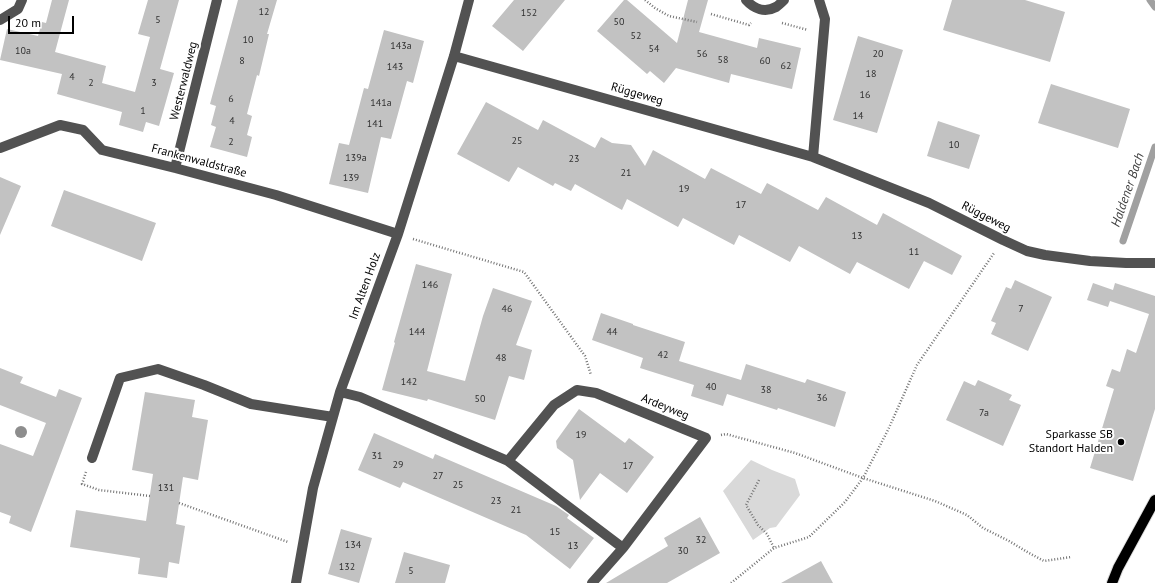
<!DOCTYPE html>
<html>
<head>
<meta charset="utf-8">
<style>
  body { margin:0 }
  #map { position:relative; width:1155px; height:583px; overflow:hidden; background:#fff; font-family:"PT Sans",sans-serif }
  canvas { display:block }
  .scale { position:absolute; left:8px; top:16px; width:66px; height:18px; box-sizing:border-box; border:2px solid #000; border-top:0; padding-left:5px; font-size:12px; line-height:14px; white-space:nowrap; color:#000; -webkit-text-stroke:3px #fff; paint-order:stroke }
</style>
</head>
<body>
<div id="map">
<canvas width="1155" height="583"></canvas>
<div class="scale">20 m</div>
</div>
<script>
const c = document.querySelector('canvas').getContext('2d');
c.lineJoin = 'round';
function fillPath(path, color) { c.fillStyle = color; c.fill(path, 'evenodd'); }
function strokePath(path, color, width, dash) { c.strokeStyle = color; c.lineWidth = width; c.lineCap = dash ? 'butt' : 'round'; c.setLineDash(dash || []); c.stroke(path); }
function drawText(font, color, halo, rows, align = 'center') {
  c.font = font + ' "PT Sans",sans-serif'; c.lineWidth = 4; c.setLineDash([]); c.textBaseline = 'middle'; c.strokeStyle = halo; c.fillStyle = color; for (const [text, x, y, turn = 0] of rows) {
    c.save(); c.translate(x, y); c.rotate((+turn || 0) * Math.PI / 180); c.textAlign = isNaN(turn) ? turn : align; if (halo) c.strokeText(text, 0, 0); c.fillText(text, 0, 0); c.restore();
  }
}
const green = new Path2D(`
  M751,460l21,10 23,9 5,16 -24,32 -6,1 -17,12 -30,-49z`);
const stream = new Path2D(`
  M1150,0l5,7
  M1123,241l32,-94`);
const building = new Path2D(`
  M52,0h17l-14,52 51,14 -4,17 33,9 15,-55 -12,-3 10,-34h31l-19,69 14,4 -15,53 -13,-4 -3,10 -24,-7 3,-13 -65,-18 5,-20 -62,-14 7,-31 31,7 4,-14 4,1z
  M238,0h39l-10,34h2l-10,42 -2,-1 -10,39 5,2 -5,19 5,2 -5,20 -37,-10 6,-20 -5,-2 5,-19 -6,-2z
  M514,0h51l-42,51 -31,-25z
  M624,0h3l50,43 11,-43h20l-9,32 58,16 2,-10 42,10 -9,41 -61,-15 -2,9 -53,-15 -12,15 -14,-12 -3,3 -50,-43z
  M952,0h73l40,12 -15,50 -107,-32z
  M384,30l40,11 -11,42 -6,-2 -16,58 -10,-2 -13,56 -39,-9 10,-41 10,2 15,-57 4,1z
  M858,36l45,14 -26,83 -44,-13z
  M1051,84l79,25 -12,39 -80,-25z
  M486,102l52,28 5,-10 52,28 6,-11 11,6 19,2 14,21 8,-16 52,29 6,-11 50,26 6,-11 51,27 8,-13 51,28 6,-12 79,43 -10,19 -28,-14 -15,28 -52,-27 -7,12 -51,-28 -9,16 -51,-27 -5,10 -51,-27 -5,9 -51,-28 -5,11 -47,-26 -4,7 -16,-8 -2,3 -35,-19 -9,15 -52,-28z
  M938,121l42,14 -11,34 -42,-13z
  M0,177l21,9 -21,49z
  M64,190l92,33 -14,38 -91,-35z
  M416,264l36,10 -25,97 38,10 18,-65 10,-28 39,13 -16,44 16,5 -8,30 -15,-4 -14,44 -67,-21 -1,2 -45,-11 13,-47 -1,-1z
  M1015,280l37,17 -24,54 -37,-17 5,-11 -5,-2 15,-34 5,2z
  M1093,283l20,7 2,-7 40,13v113l-22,72 -43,-13 24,-79 -8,-3 6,-17 8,3 7,-23 9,4 13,-39 -39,-13 -2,6 -21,-7z
  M601,313l32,11v1l52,17 -6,19 62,19 5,-16 59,19 2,-4 39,13 -11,35 -57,-19 -1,2 -50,-16 -4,12 -32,-10 3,-11 -54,-17 3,-10 -51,-18z
  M0,368l23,9 -3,6 36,14 3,-8 23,9 -51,134 -22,-9 2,-7 -11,-4v-68l33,12 13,-33 -46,-18z
  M978,380l34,15 -3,5 12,5 -18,41 -57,-26 18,-39 11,5z
  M145,392l50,8 -3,17 16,3 -10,60 -15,-3 -7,47 9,2 -6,38 -10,-2 -2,16 -29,-4 2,-16 -70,-11 6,-37 70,11 7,-47 -21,-4z
  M579,409l46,34 4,-5 25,19 -27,36 -27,-20 -20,27 -7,-40 -16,-12 -1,-7z
  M374,433l59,26 2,-5 121,52 13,9 -2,3 27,20 -24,31 -44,-34 -123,-53 -3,6 -42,-18z
  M700,517l20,36 -53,30h-61l62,-37 -4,-8z
  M341,529l31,9 -13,45 -31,-9z
  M404,552l46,13 -5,18h-50z
  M821,561l12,22h-52z`);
const path = new Path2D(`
  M645,0l10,8 14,8 28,6
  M711,14l38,11 2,-2
  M782,23l26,7
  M413,239l111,33 61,84 6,19
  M721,435l5,-1 69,19 68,25 72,23 32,14 16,13 26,13 20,12 15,8 27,-4
  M86,472l-4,12 17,6 51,6
  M759,480l-13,25 12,20 9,9 7,14
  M179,503l109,39
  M731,583l43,-35 35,-11 36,-35 18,-24 25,-48 29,-65 77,-112`);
const minor = new Path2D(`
  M746,0c8,9 19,13 30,7 3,-2 6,-5 8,-7
  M0,20l18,-11 4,-9
  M454,56l359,101 116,46 74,37 24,11 18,4 45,6 36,2h29
  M0,148l60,-23 23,5 19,20 73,18 101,27 122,39
  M813,157l12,-138 -6,-19
  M175,168l42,-168
  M340,392l20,5 148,64 115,87 83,-110 -110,-45 -19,-3 -23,15 -46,56
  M92,458l28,-80 38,-9 46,16 47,19 82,13
  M296,583l17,-95 27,-96 58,-158 56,-178 15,-56
  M592,583l31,-35`);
const major = new Path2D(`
  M1112,583l6,-15 37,-68`);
const trees = [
  [21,432]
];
const markers = [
  [1121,442,4,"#000"]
];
const numberNames = [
  ["12",264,12],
  ["152",529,13],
  ["5",158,20],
  ["50",619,22],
  ["52",636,36],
  ["10",248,40],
  ["143a",401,46],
  ["54",654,49],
  ["10a",23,51],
  ["56",702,54],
  ["20",878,54],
  ["58",723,60],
  ["8",242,61],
  ["60",765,61],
  ["62",786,66],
  ["143",395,67],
  ["18",871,74],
  ["4",72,77],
  ["2",91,83],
  ["3",154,83],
  ["16",865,95],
  ["6",231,99],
  ["141a",381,103],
  ["1",143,111],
  ["14",858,116],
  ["4",232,121],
  ["141",375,124],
  ["25",517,141],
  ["2",231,142],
  ["10",954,145],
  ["139a",356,158],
  ["23",574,159],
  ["21",626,173],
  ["139",351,178],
  ["19",684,189],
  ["17",741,205],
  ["13",857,236],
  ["11",914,252],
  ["146",430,285],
  ["46",507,309],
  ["7",1021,309],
  ["144",417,332],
  ["44",612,332],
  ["42",663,355],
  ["48",501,358],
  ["142",409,382],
  ["40",711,387],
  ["38",766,390],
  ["36",822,398],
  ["50",480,399],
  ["7a",984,413],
  ["19",581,435],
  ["31",377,456],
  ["29",398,465],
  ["17",628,466],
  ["27",438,476],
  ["25",458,485],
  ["131",166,488],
  ["23",496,501],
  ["21",516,510],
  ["15",555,532],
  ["32",701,540],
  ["134",353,545],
  ["13",573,546],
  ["30",683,551],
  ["132",347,567],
  ["5",411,571]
];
const streetNames = [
  ["Westerwaldweg",184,81,-76],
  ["Rüggeweg",637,94,16],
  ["Frankenwaldstraße",199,161,15],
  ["Rüggeweg",986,217,27],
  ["Im Alten Holz",365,286,-70],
  ["Ardeyweg",665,407,22]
];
const poiNames = [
  ["Sparkasse SB",1113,435],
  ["Standort Halden",1113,449]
];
const waterNames = [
  ["Haldener Bach",1128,190,-71]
];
fillPath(green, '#d9d9d9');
strokePath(stream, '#a0a0a0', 7);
fillPath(building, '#c2c2c2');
strokePath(major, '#dbdbdb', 12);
strokePath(path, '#747474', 2.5, [1, 2]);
strokePath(minor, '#525252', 10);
strokePath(major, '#000', 10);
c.fillStyle = '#8d8d8d';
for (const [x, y] of trees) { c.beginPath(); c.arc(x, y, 6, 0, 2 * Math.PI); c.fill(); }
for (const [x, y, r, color] of markers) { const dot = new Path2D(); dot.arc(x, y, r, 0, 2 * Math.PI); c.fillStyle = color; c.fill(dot); strokePath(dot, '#fff', 1.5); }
drawText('10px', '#303030', null, numberNames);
drawText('12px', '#000', '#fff', streetNames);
drawText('12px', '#000', '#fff', poiNames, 'right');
drawText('italic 13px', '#414141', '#fff', waterNames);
</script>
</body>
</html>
